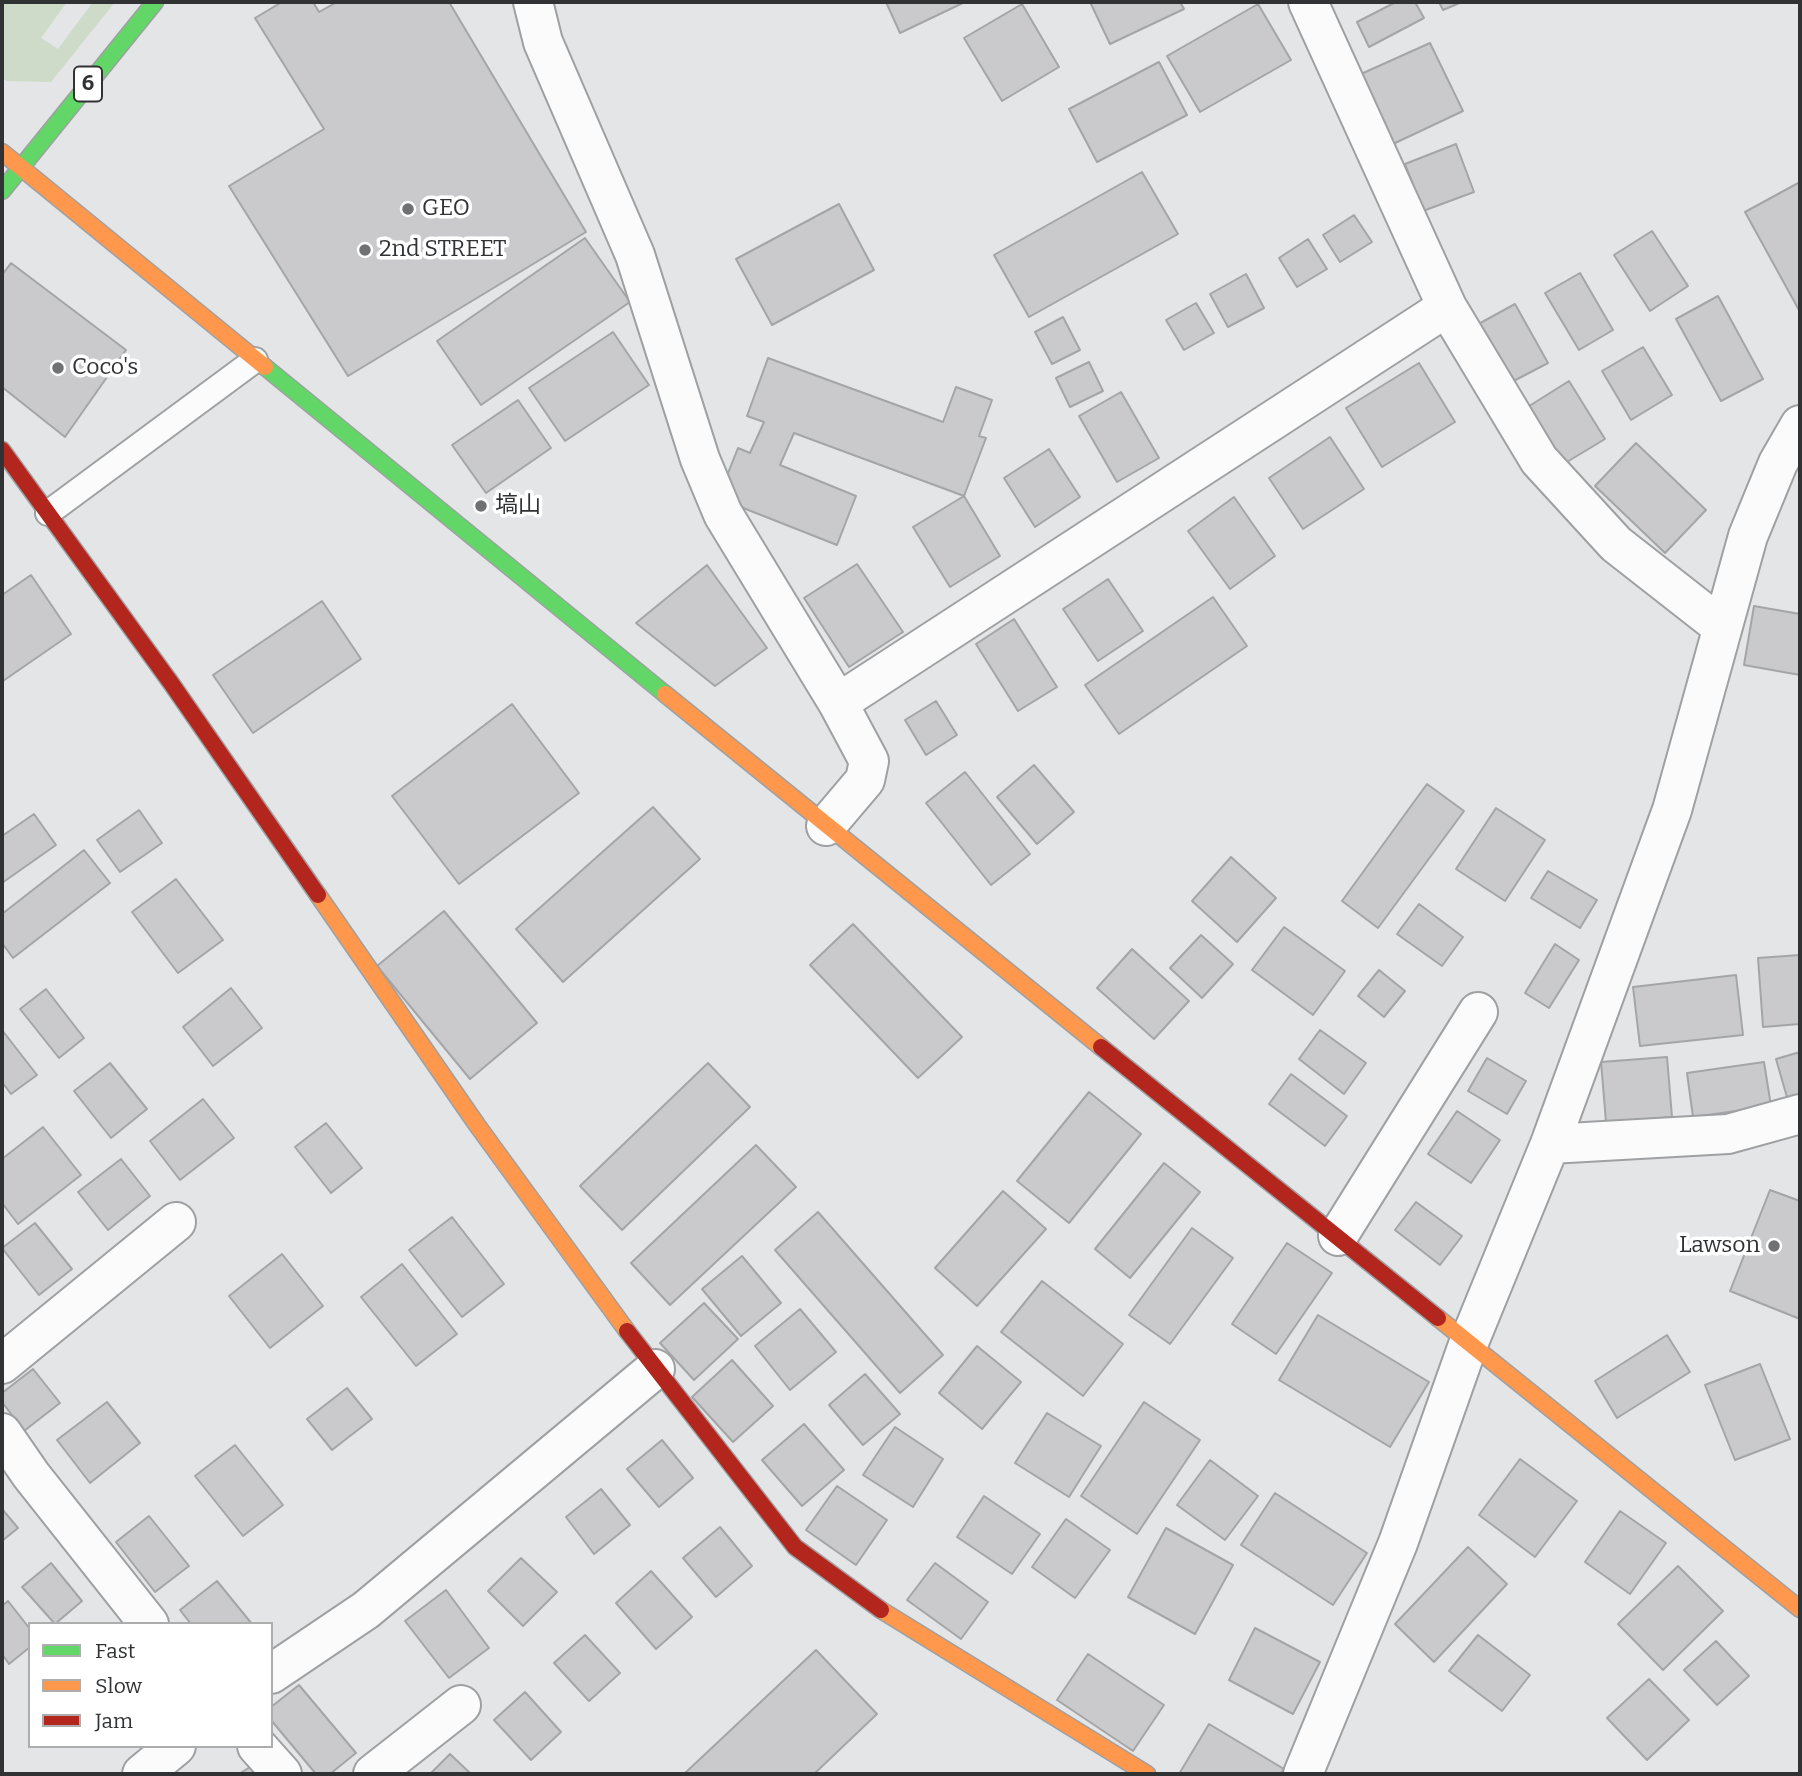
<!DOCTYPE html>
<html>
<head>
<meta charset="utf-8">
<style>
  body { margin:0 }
  #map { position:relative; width:1802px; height:1776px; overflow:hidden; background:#e3e5e7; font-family:Bitter,serif }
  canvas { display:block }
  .frame { position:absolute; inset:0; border:4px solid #313234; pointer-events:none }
  .legend { position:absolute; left:28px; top:1622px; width:245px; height:126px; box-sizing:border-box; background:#fff; border:2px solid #adadae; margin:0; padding:9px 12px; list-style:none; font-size:21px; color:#313234 }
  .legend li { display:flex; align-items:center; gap:14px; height:35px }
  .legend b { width:35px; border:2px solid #adadae }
</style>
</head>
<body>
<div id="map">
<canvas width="1802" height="1776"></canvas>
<div class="frame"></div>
<ul class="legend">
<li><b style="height:9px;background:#63d668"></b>Fast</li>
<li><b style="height:9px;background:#ff974d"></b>Slow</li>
<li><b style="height:9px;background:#b3261e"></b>Jam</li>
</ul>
</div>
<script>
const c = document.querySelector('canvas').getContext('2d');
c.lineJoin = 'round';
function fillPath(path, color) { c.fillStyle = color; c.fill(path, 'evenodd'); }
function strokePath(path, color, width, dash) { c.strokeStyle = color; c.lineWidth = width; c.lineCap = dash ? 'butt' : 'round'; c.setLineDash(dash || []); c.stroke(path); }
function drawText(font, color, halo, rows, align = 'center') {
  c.font = font + ' Bitter,"Noto Sans JP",serif'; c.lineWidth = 7; c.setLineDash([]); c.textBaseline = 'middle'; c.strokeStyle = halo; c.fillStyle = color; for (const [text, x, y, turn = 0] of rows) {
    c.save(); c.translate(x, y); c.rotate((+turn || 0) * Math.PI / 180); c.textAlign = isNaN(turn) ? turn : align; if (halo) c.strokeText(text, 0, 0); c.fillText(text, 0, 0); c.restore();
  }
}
const green = new Path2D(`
  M2,2h65l-26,36 17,11 35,-47h22l-64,80 -44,-1 -5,-3z`);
const building = new Path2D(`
  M282,2h31l6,10 18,-10h112l137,230 -238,144 -119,-190 95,-57 -69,-111z
  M886,2h79l-65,31z
  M1090,2h90l4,7 -74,35z
  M1396,2h19l9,16 -55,29 -12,-25z
  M1439,2h23l-19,8z
  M1022,4l37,63 -57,34 -38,-63z
  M1258,4l33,56 -91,52 -33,-56z
  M1430,43l33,68 -70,33 -32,-70z
  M1159,62l28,53 -90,47 -28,-53z
  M1456,144l18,48 -51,19 -18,-47z
  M1142,172l36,62 -149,83 -35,-62z
  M1800,182v130l-55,-100z
  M839,204l35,66 -102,55 -36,-66z
  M1354,215l18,27 -32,20 -17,-27z
  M1652,231l36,55 -38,25 -36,-56z
  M585,238l45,64 -149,103 -44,-64z
  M1308,239l19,30 -30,18 -18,-29z
  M11,263l115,87 -61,87 -63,-50v-112z
  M1580,273l33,57 -34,20 -34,-57z
  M1246,274l18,34 -36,19 -18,-33z
  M1718,296l45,83 -42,22 -45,-82z
  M1196,303l18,30 -30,17 -18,-30z
  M1515,304l33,59 -42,22 -33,-58z
  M1063,317l17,33 -28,14 -17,-32z
  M613,332l36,53 -84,56 -36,-53z
  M1643,347l29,48 -41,25 -29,-49z
  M768,358l175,64 13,-35 36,13 -13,36 7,2 -22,58 -170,-63 -14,32 76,31 -19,49 -119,-47 20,-50 12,5 14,-31 -17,-6z
  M1089,362l14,29 -33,16 -14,-29z
  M1419,363l36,59 -73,45 -36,-59z
  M1569,381l36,58 -43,26 -36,-57z
  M1121,392l38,66 -42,24 -38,-66z
  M518,400l33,48 -65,45 -34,-48z
  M1330,437l34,52 -61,40 -34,-51z
  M1636,443l70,67 -41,43 -70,-67z
  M1049,449l31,48 -45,30 -31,-49z
  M964,496l36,60 -50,31 -37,-60z
  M1234,497l41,59 -45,33 -42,-58z
  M857,564l46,68 -54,35 -45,-69z
  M707,565l60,83 -52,38 -79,-63z
  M31,575l40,59 -68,47 -1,-86z
  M1108,579l35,52 -45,30 -35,-52z
  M1213,597l34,49 -128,88 -34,-49z
  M322,601l39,58 -108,74 -40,-58z
  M1754,606l46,8v61l-56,-10z
  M1014,619l43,68 -39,24 -42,-67z
  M936,701l21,34 -31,20 -21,-35z
  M512,704l67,89 -120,91 -67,-88z
  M1034,765l40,47 -37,32 -40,-47z
  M965,772l65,82 -39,31 -65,-82z
  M1427,784l37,27 -86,117 -36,-27z
  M653,807l47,52 -137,123 -47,-53z
  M1496,808l49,32 -40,61 -49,-32z
  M139,810l23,33 -42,29 -23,-32z
  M34,814l22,31 -54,38v-47z
  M84,850l26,33 -97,75 -11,-15v-29z
  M1231,857l45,41 -39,44 -45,-41z
  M1548,871l49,29 -17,28 -49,-30z
  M176,879l47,61 -45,33 -46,-61z
  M1419,904l44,33 -21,29 -45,-32z
  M444,911l93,112 -67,56 -93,-113z
  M853,924l109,113 -44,41 -108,-113z
  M1284,927l61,44 -32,44 -61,-45z
  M1201,935l32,29 -31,34 -32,-30z
  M1555,944l24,16 -30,48 -24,-15z
  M1132,949l57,52 -35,38 -57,-51z
  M1800,955v69l-37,3 -5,-69z
  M1379,970l26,21 -21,26 -26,-21z
  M1736,975l7,60 -103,11 -7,-59z
  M231,988l31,40 -49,38 -30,-39z
  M46,989l38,49 -25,20 -39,-49z
  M2,1030l35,45 -26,19 -9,-12z
  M1320,1030l46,33 -22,31 -45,-35z
  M1800,1052v48l-11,4 -13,-45z
  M1667,1057l5,60 -66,5 -5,-60z
  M1487,1058l39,23 -19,33 -39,-23z
  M1764,1062l7,44 -78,11 -6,-44z
  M110,1063l37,46 -36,29 -37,-47z
  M708,1063l42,44 -128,123 -42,-44z
  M1291,1074l56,42 -22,30 -56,-42z
  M1089,1092l52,42 -72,89 -52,-42z
  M203,1099l31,39 -54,42 -30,-39z
  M1457,1111l43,29 -29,43 -43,-29z
  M326,1123l36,45 -31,25 -36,-46z
  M43,1127l38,48 -63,49 -16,-21v-44z
  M756,1145l40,42 -126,118 -39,-42z
  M121,1159l29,37 -42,34 -30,-38z
  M1164,1163l36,29 -70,86 -35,-29z
  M1770,1190l30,11v118l-70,-28z
  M1003,1191l43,38 -69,77 -42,-38z
  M1416,1202l46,34 -22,29 -45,-35z
  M818,1212l125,143 -43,38 -125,-143z
  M452,1217l52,67 -42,33 -53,-67z
  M35,1223l37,46 -33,26 -37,-47z
  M1192,1228l41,30 -63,86 -41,-29z
  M1287,1243l45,30 -56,81 -44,-30z
  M282,1254l41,52 -53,42 -41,-52z
  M742,1256l39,47 -40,33 -39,-47z
  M402,1264l55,70 -41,32 -55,-69z
  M1042,1281l81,63 -40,52 -82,-64z
  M704,1303l34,36 -44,41 -34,-37z
  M800,1309l36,43 -46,38 -35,-44z
  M1318,1315l111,67 -39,65 -111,-67z
  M1667,1335l23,37 -73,46 -22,-37z
  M977,1346l44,36 -39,47 -43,-36z
  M732,1360l41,46 -40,36 -41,-45z
  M1760,1364l30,75 -55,21 -30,-75z
  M33,1369l27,34 -36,28 -22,-29v-9z
  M865,1374l35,40 -37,31 -34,-40z
  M347,1388l25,31 -40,31 -25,-31z
  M107,1402l33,41 -50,40 -33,-43z
  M1144,1402l56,38 -63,94 -56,-38z
  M1047,1413l54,33 -32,51 -54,-34z
  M804,1424l40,46 -42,36 -40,-46z
  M895,1427l48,32 -30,48 -50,-32z
  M662,1440l31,38 -34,29 -32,-38z
  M235,1445l48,60 -40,31 -48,-60z
  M1520,1459l57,42 -42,56 -56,-42z
  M1210,1460l48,36 -33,44 -48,-35z
  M837,1486l50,34 -31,45 -50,-35z
  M601,1489l29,36 -36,29 -28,-37z
  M1275,1493l92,60 -34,52 -92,-60z
  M984,1496l56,38 -28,40 -55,-37z
  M2,1509l16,19 -16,13z
  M1620,1511l46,32 -36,51 -45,-32z
  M149,1516l40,50 -34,26 -39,-50z
  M1066,1519l44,31 -35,48 -43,-31z
  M720,1527l32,39 -36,31 -33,-39z
  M1166,1528l67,37 -38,69 -67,-37z
  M1468,1547l39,37 -73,78 -39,-38z
  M521,1558l36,34 -34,34 -35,-35z
  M51,1563l31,38 -27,23 -33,-37z
  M935,1563l53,39 -27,37 -54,-39z
  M1678,1566l45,45 -60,59 -45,-46z
  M651,1571l41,46 -36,32 -40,-46z
  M217,1581l35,43h-61l-11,-14z
  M446,1590l43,58 -40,30 -44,-57z
  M8,1601l22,28v18l-21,17 -7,-10v-48z
  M1255,1628l65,34 -27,52 -64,-34z
  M585,1635l35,38 -31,28 -35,-38z
  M1478,1635l52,40 -28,36 -53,-40z
  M1716,1641l33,35 -32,29 -33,-35z
  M816,1650l61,64 -63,60h-130z
  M1088,1654l76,51 -31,46 -76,-51z
  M1649,1679l40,41 -42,40 -40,-42z
  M299,1685l57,68 -26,21h-14l-45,-54v-13z
  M525,1692l36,40 -30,28 -37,-40z
  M1209,1724l75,45 -4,5h-101z
  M450,1754l21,20h-41z
  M250,1767l5,7h-16z`);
const lane = new Path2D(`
  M48,513l207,-153`);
const street = new Path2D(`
  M533,2l10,40 92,213 65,204 23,55 115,189 31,58 -4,19 -39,46
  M1308,2l139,305
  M838,703l609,-396 92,153 77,84 106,83
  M1550,1144l178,-10 72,-20
  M1338,1236l140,-224
  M2,1364l174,-142
  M2,1433l29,42 118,149
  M271,1674l95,-64 289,-241
  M257,1746l25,28
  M142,1774l34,-28
  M373,1774l88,-69
  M1303,1774l95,-231 71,-201 81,-198 122,-334 76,-274 30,-73 22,-38`);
const fast = new Path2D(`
  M2,191l153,-189
  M265,367l400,327`);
const slow = new Path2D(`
  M2,152l263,215
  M665,694l436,353
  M318,895l159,230 150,206
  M1438,1318l362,291
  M881,1610l266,164`);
const jam = new Path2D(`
  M2,450l169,233 147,212
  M1101,1047l337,271
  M627,1331l168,216 86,63`);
const markers = [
  [408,209,7,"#6f7173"],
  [365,250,7,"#6f7173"],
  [58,368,7,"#6f7173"],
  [481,506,7,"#6f7173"],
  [1774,1246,7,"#6f7173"]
];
const shields = [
  [88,84,28]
];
const shieldNames = [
  ["6",88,84]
];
const poiNames = [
  ["GEO",422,209],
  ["2nd STREET",379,250],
  ["Coco's",72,368],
  ["塙山",495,506],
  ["Lawson",1760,1246,"right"]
];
fillPath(green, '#cedbc9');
fillPath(building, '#cacacc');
strokePath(building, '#a4a5a6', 2);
strokePath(lane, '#9ea0a2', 28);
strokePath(street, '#9ea0a2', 42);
strokePath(fast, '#9ea0a2', 19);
strokePath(slow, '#9ea0a2', 19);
strokePath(jam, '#9ea0a2', 19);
strokePath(lane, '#fbfbfb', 24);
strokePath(street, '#fbfbfb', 38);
strokePath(fast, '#63d668', 16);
strokePath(slow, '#ff974d', 16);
strokePath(jam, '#b3261e', 16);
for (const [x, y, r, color] of markers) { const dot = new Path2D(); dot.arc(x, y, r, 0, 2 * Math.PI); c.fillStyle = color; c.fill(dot); strokePath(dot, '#fff', 2.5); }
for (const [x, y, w] of shields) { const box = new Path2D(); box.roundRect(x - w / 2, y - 17.5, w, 35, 5); c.fillStyle = '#fff'; c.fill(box); strokePath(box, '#313234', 2); }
drawText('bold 21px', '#313234', null, shieldNames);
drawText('23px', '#313234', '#fff', poiNames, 'left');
</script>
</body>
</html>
